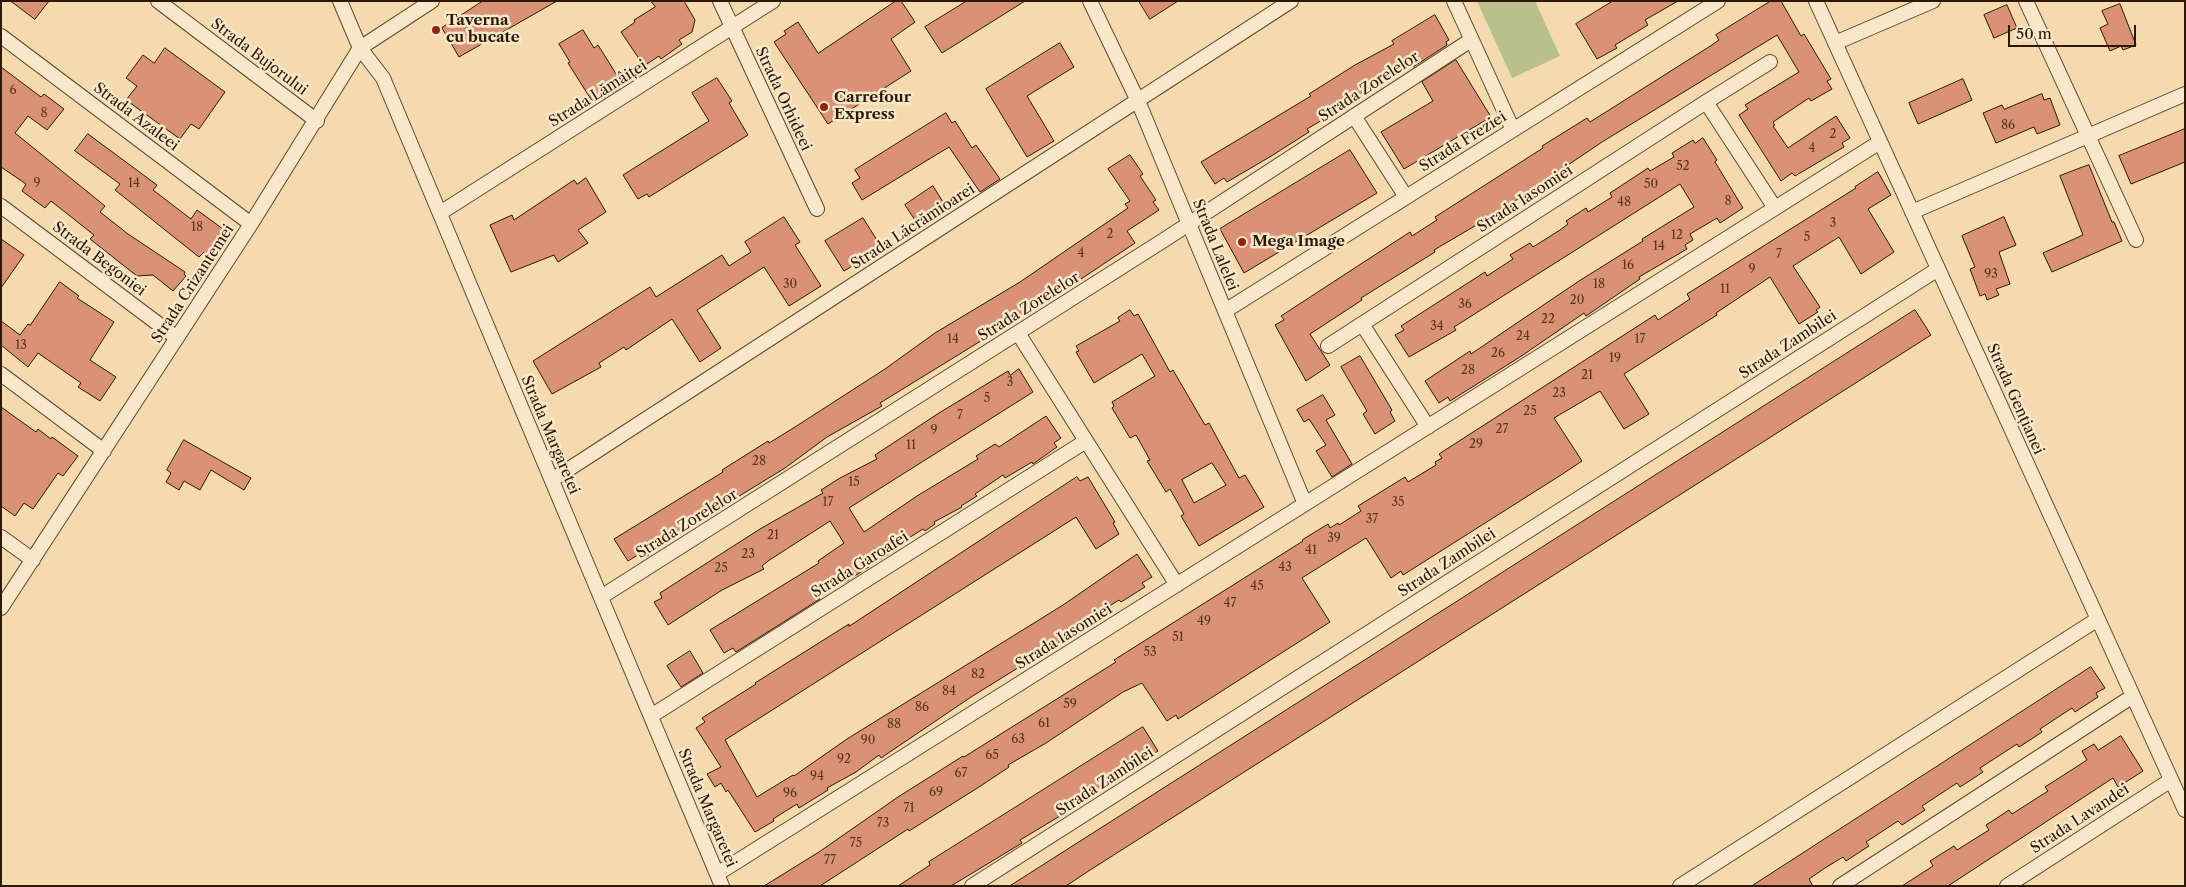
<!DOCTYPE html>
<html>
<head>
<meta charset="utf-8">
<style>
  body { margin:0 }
  #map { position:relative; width:2186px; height:887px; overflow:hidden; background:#f4daad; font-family:"Libre Caslon Text",serif }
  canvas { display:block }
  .frame { position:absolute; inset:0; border:2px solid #2d1801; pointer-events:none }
  .scale { position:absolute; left:2008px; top:25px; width:128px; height:22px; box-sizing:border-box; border:2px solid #2d1801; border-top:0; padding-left:6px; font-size:15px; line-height:18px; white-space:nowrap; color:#2d1801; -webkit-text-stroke:4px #f8e7ca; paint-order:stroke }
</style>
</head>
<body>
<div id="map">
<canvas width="2186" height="887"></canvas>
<div class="frame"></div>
<div class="scale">50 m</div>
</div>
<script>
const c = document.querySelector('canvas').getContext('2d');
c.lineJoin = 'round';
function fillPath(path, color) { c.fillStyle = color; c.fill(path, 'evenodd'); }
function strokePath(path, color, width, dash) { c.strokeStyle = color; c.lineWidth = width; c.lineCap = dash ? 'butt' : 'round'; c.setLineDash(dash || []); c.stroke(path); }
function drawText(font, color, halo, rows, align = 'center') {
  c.font = font + ' "Libre Caslon Text",serif'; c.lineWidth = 5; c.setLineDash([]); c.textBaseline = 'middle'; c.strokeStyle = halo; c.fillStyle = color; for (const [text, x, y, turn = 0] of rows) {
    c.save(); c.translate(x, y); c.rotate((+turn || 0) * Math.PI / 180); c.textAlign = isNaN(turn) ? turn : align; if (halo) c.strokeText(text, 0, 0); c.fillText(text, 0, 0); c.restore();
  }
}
const green = new Path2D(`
  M1477,1h58l25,55 -48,22z`);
const building = new Path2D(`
  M11,1h38l-14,18z
  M483,1h74l-98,56 -17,-29z
  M651,1h33l11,19 -3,12 -13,8 3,4 -21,15 -2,-3 -15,10 -23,-34 14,-10 -1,-2 21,-13z
  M896,1h5l14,21 -24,17 20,32 -83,53 -54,-82 12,-8 -2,-3 14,-9 20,31z
  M967,1h58l-83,52 -17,-26z
  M1139,1h39l-28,18z
  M1613,1h65l-33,19 3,5 -33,20 2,3 -20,11 -21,-35z
  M1771,1h10l20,35 3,-2 27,45 -4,2 5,8 -21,12 -2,-3 -36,24 2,3 -2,1 15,22 48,-32 14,22 -8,5 2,4 -49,29 -3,-3 -11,8 -42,-66 9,-6 -3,-4 54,-33 -22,-37 -175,107 -105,71 -63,37 1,2 -74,46 1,2 -52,34 20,31 -24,16 -31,-56 9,-5 -3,-4 129,-84 2,4 25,-16 -2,-3 108,-69 -1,-2 45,-28 3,4 122,-77 7,-5 -3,-5z
  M2120,4l16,41 -13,5 -2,-4 -11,5 -10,-23 8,-4 -6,-13z
  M2007,5l10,23 -23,10 -10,-23z
  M1435,15l14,25 -3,2 1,3 -34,22 -1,-2 -23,13 1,2 -83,49 2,3 -36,23 -46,27 -3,-4 -9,6 -14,-22 110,-66 -2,-2 46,-29 39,-21 -2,-3z
  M583,30l11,18 4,-3 20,32 -3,2 5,9 -16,10 -2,-3 -10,6 -24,-38 2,-1 -11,-18z
  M1060,43l14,24 -47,29 27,45 -27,16 -41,-68z
  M165,48l60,44 -26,37 -8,-5 -11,15 -54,-39 11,-14 -11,-8 17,-23 11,8z
  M1456,60l35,57 -87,52 -23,-37 52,-31 -11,-19z
  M1,67l40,30 3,-3 20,15 -17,21 -19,-14 -13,17 90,73 -5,6 28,22 57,38 -1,2 2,2 -13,15 -20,-16 -16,1 -47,-37 4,-4 -43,-34 -6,7 -23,-17 4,-7 -25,-17z
  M717,78l15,23 -3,2 19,32 -99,62 -2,-3 -9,5 -15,-24 86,-54 -17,-28z
  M1963,79l9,21 -54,24 -9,-21z
  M2042,94l2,6 6,-2 10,27 -23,9 -3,-7 -38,16 -13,-30 19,-8 2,4z
  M946,113l6,10 3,-2 17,27 4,-3 24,34 -20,13 -31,-45 -87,53 -10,-17 8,-5 -5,-8z
  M2185,129v33l-54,22 -12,-28z
  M88,134l69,51 -4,5 38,29 6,-9 26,19 -17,25 -2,-2 -5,5 -84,-67 5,-6 -45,-33z
  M1703,138l14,22 -2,2 28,46 -23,15 -3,-5 -27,16 3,6 -8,5 2,4 -48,28 1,2 -54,37 -2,-3 -61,42 -73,46 -2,-4 -9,6 -14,-22 45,-30 1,3 108,-73 64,-40 -1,-2 52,-32 -14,-23 -226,143 2,3 -47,27 -14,-22 9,-5 -3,-4 84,-54 2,4 26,-17 -3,-4 20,-12 3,4 27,-17 8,-6 -2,-3 20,-13 2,4 24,-15 -2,-4 26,-17 12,-8 2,3 24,-14 -2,-4 21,-13 2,3z
  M1350,150l27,43 -133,80 -24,-44z
  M1130,155l13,19 -3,2 16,24 -3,2 6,8 -32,21 8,12 -63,42 -2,-3 -60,41 -130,80 2,3 -55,31 -42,31 -62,38 1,2 -11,7 -1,-2 -71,47 -3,-5 -10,6 -14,-22 109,-67 -1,-2 46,-29 1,2 26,-16 90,-58 50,-36 85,-51 108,-74 -3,-4 5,-3 -22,-32z
  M2089,165l23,57h2l8,19 -70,31 -9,-19 40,-18 -23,-59z
  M1878,172l13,23 -23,14 26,43 -33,22 -22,-37 -46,29 27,41 -4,3 2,2 -19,12 -29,-47 -54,36 1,2 -93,59 25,40 -25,15 -24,-38 -46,27 28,43 -21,14 -158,100 -2,-4 -10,7 -25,-40 -61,38 -3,2 28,44 -152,97 -2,-4 -9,6 -25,-38 -19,9 -77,51 -38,22 1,2 -30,20 -70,44 -1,-2 -88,57h-56l55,-34 79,-55 65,-41 1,1 152,-95 -2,-2 189,-119 -1,-1 26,-16 2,4 8,-5 1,2 22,-14 -3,-5 47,-29 3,5 28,-17 -1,-3 7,-4 -3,-4 216,-139 3,5 32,-21 -3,-5 169,-106 -1,-1z
  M586,178l20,34 -28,18 10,13 -30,19 -4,-7 -43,17 -21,-47 22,-10 2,5 60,-40 3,4z
  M933,186l10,16 -8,5 4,6 -20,13 -14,-21z
  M784,217l16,25 -5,3 26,41 -32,20 -25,-39 -67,43 24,38 -21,14 -28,-43 -46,31 -2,-3 -25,16 2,4 -49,27 -19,-33 117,-74 6,10 66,-42 7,11 22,-14 -6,-10z
  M2004,217l12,28 -17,7 11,32 -14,5 3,6 -12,5 -2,-6 -5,2 -10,-27 5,-2 -13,-31z
  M863,218l19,30 -38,23 -19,-30z
  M1,239l23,16 -23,33z
  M60,282l19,14 -2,2 37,24 -24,38 26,17 -16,24 -22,-14 3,-4 -43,-30 -10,14 -27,-22v-24l19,14 8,-11 2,1z
  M1130,310l4,6 4,-2 32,58 3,-2 32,55 4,-2 30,55 6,-3 19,32 -65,39 -18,-30 3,-2 -14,-25 -4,3 -19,-31 3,-1 -14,-25 -6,3 -18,-30 2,-2 -2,-4 43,-26 -13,-22 -48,29 -18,-31 3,-1 -3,-5 44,-25 -2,-3zM1212,463l14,22 -32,18 -12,-23z
  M1915,310l16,25 -844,537 -21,14h-56z
  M1360,356l32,54 -2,2 5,9 -20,13 -12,-20 4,-3 -26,-44z
  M1019,369l14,23 -184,116 15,24 53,-36 61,-37 -2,-3 19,-12 4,3 47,-31 15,22 -7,5 3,4 -24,17 -1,-2 -27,16 -2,-3 -28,19 2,2 -16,10 1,1 -28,15 1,2 -10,7 -2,-2 -27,17 2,2 -54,35 -3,-4 -24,16 3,4 -84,53 -3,-4 -9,5 -14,-23 109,-67 -1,-2 26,-18 -14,-22 -62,40 -6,5 2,3 -42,21 -54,35 -14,-23 8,-4 -2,-5 100,-64 63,-36 -2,-3 19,-12 37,-19 -2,-4 64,-42 69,-42 2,4z
  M1323,395l12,20 -9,5 26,44 -20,13 -16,-26 10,-6 -17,-26 -5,3 -7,-12z
  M1,407l35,25 2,-3 13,10 1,-2 26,19 -15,20 -5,-3 -25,36 -9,-6 -9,13 -14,-10z
  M184,440l67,38 -7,12 -33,-20 -11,20 -16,-9 -5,9 -13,-8 5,-9 -4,-3z
  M1077,477l3,4 8,-4 27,45 -2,1 6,11 -23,15 -20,-32 -351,223 32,57 36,-22 1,1 53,-37 216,-134 74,-51 15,23 -10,6 3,4 -24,15 -2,-2 -24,15 2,3 -18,12 -108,67 -90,61 -2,-3 -23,17 -29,16 1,2 -29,18 -2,-4 -24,15 1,2 -19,11 -27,-42 -2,2 -5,-9 -6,4 -8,-13 14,-7 -25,-39 9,-6 -3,-4 54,-34 -1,-1 94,-59v2z
  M690,651l13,22 -22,14 -14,-21z
  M2091,667l14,21 -9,5 2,4 -23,15 -3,-4 -32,21 2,3 -12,8 -11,7 -2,-3 -37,24 3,4 -23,15 -3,-4 -35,23 3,4 -23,15 -4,-4 -32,21 3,4 -23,15 -3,-4 -18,11 -16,11 4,7h-61z
  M1143,727l15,24 -84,54 1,2 -55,33 2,3 -71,43h-53l32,-21 -1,-3z
  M2121,736l22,35 -25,16 -5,-9 -165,108h-46l31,-20 -3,-5 24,-15 3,4 32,-20 -3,-5 11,-7 12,-8 3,4 36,-23 -3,-4 42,-27 -5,-9 12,-7 4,6z`);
const street = new Path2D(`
  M158,1l159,120
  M340,1l20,47 23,30 339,808
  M720,1l97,208
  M1090,1l48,100 167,403
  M1454,1l59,129
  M1816,1l369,809
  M2026,1l110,239
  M1,36l250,188
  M1835,43l98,-42
  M1706,102l64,-40
  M1354,116l52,81
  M1,206l176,132
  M1912,212l273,-118
  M440,213l333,-212
  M1225,311l493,-310
  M1018,333l159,252
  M1328,346l34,-22
  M1,374l103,77
  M1428,427l-66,-103 344,-222 69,106
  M552,480l739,-479
  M1,537l32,23
  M601,597l563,-357 307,-200
  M1,608l250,-384 109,-176 72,-47
  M651,716l435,-275
  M717,874l1163,-732
  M972,886l966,-617
  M1680,886l418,-267
  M1840,886l293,-190
  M2007,886l164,-106`);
const markers = [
  [436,30,5,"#8f2418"],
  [824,107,5,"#8f2418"],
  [1242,242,5,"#8f2418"]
];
const numberNames = [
  ["6",13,91],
  ["8",44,114],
  ["86",2008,126],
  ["2",1833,135],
  ["4",1812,149],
  ["52",1683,167],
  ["9",37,184],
  ["14",134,184],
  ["50",1651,185],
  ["8",1728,202],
  ["48",1624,203],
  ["3",1833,224],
  ["18",197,228],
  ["2",1110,235],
  ["12",1677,236],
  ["5",1807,238],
  ["14",1659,247],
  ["4",1081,254],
  ["7",1779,255],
  ["16",1628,266],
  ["9",1752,270],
  ["93",1991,275],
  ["30",790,285],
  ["18",1599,285],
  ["11",1725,290],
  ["20",1577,301],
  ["36",1465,305],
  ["22",1548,320],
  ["34",1437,327],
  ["24",1523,337],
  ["14",953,340],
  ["17",1640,340],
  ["13",21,346],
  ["26",1498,354],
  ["19",1615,359],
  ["28",1468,371],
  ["21",1587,376],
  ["3",1010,383],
  ["23",1559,394],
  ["5",987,399],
  ["25",1530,412],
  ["7",960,416],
  ["27",1502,430],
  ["9",934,431],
  ["29",1476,445],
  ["11",911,446],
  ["28",759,462],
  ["15",854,483],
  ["17",828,503],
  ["35",1398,503],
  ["37",1372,520],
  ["21",773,536],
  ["39",1334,539],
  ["41",1311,551],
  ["23",748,555],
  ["43",1285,568],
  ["25",721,569],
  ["45",1257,587],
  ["47",1230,604],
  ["49",1204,622],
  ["51",1178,638],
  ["53",1150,653],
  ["82",978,675],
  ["84",949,692],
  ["59",1070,705],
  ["86",922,708],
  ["61",1044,724],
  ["88",894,725],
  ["63",1018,740],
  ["90",868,741],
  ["65",992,756],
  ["92",844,760],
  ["67",961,774],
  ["94",817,777],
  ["69",936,793],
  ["96",790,794],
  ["71",909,809],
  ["73",883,824],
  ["75",856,844],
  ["77",830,861]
];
const poiNames = [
  ["Taverna",446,21],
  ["cu bucate",446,38],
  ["Carrefour",834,98],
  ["Express",834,115],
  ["Mega Image",1252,242]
];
const streetNames = [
  ["Strada Bujorului",259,57,37],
  ["Strada Zorelelor",1369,87,-33],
  ["Strada Lămâiței",598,94,-32],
  ["Strada Orhideei",783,99,65],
  ["Strada Azaleei",136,117,37],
  ["Strada Freziei",1463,142,-32],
  ["Strada Iasomiei",1525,199,-33],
  ["Strada Lăcrămioarei",913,227,-33],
  ["Strada Lalelei",1215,245,68],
  ["Strada Begoniei",99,259,37],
  ["Strada Crizantemei",193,284,-57],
  ["Strada Zorelelor",1029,307,-32],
  ["Strada Zambilei",1788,345,-33],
  ["Strada Gențianei",2015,399,66],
  ["Strada Margaretei",550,435,67],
  ["Strada Zorelelor",687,524,-32],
  ["Strada Zambilei",1447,563,-33],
  ["Strada Garoafei",860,565,-32],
  ["Strada Iasomiei",1064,637,-32],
  ["Strada Zambilei",1105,782,-33],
  ["Strada Margaretei",707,808,67],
  ["Strada Lavandei",2080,819,-33]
];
fillPath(green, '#b8c08d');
fillPath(building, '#da9276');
strokePath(building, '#2d1801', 1);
strokePath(street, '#5f482c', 16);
strokePath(street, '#f8e7ca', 14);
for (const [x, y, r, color] of markers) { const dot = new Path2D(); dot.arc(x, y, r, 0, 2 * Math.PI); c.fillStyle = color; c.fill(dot); strokePath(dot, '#f8e7ca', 2); }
drawText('12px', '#58361e', null, numberNames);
drawText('bold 15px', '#2d1801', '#f8e7ca', poiNames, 'left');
drawText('15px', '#2d1801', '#f8e7ca', streetNames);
</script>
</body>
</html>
